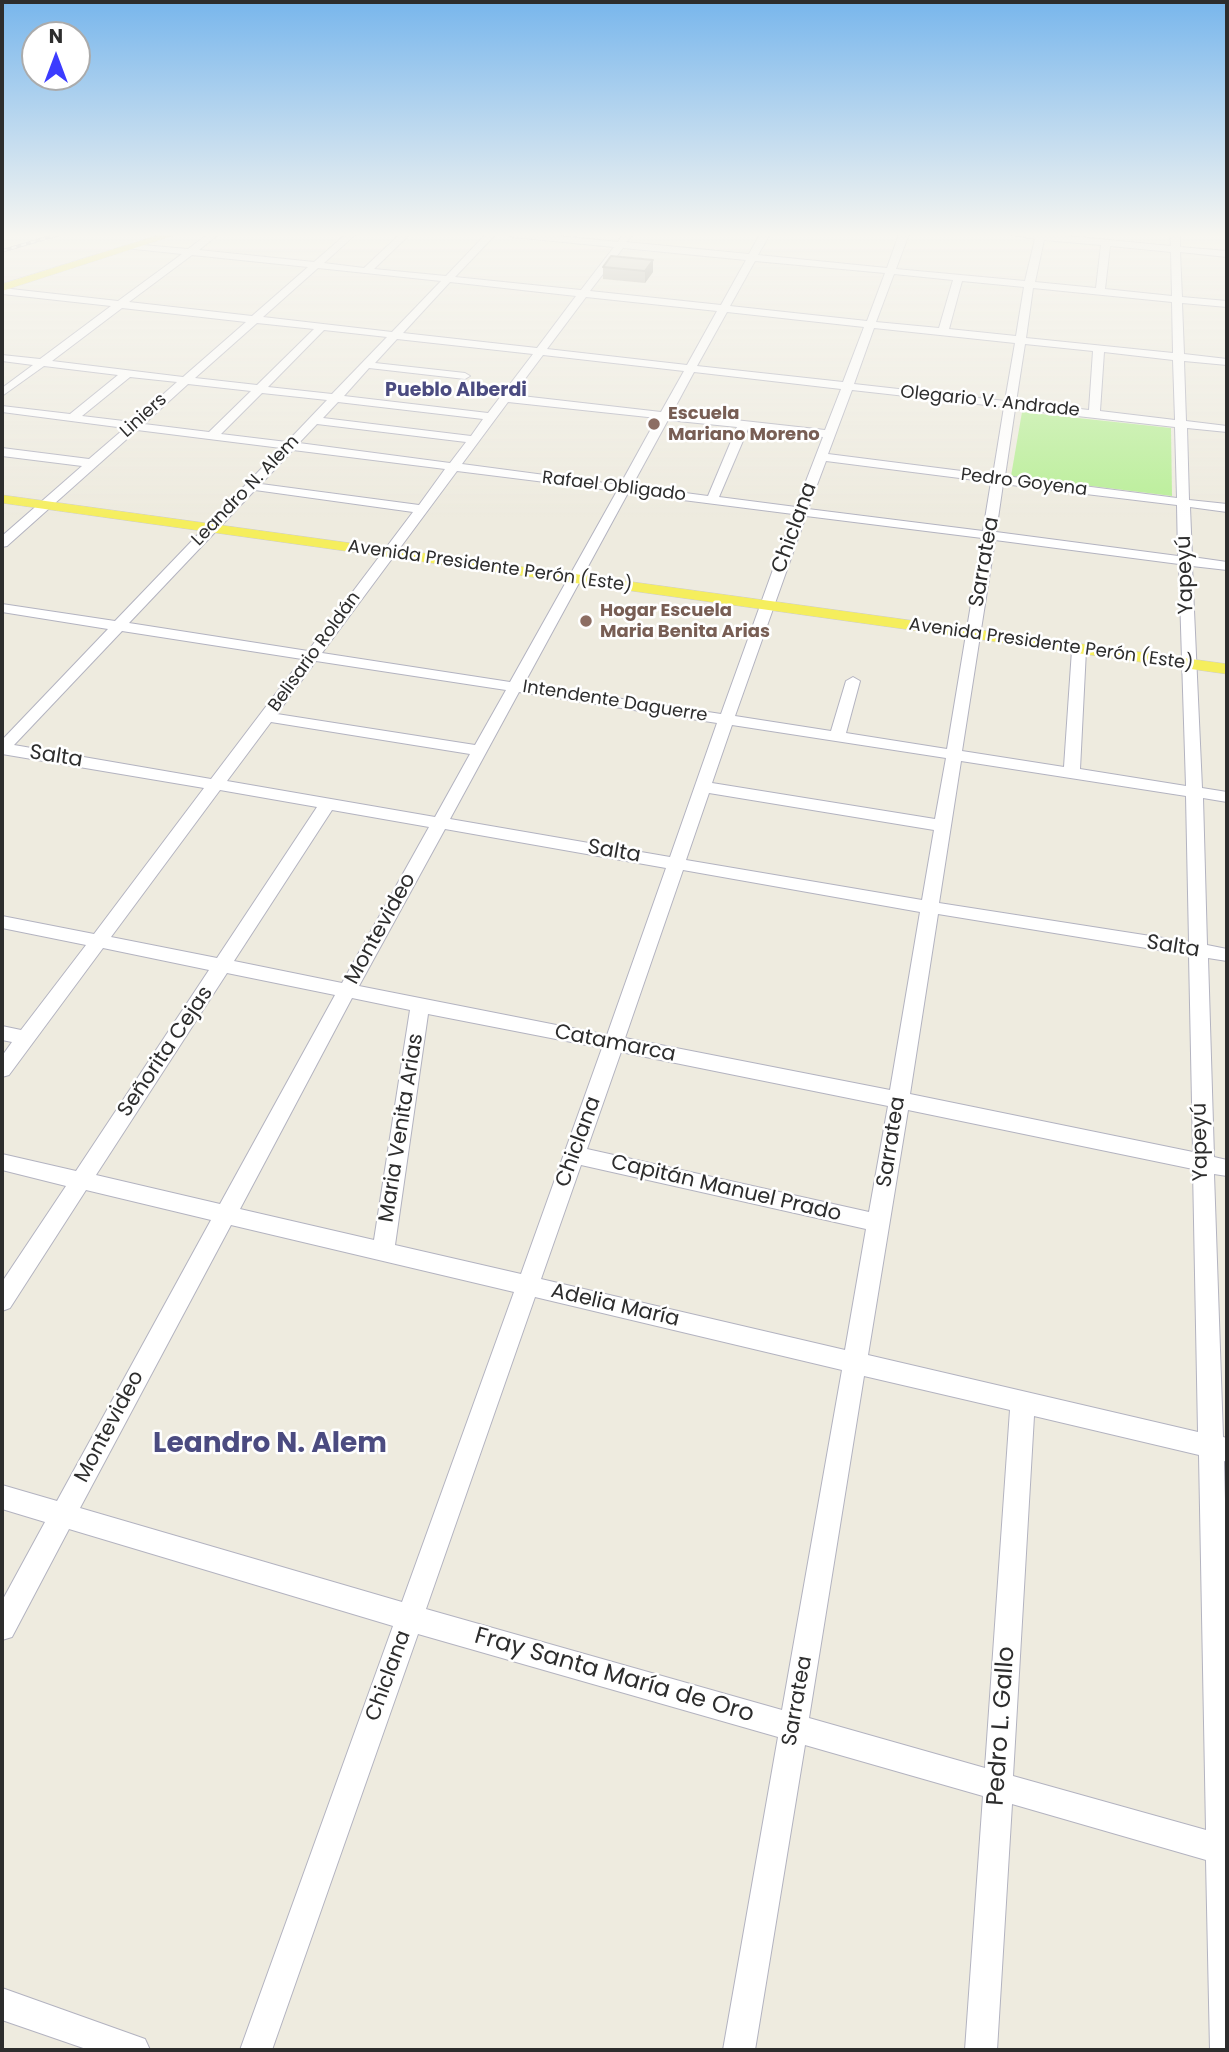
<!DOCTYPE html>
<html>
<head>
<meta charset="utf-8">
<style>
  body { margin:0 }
  #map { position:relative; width:1229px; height:2052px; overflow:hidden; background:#eeebdf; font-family:Poppins,sans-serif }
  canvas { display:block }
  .frame { position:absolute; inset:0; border:4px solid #2d2d2d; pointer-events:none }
  .north { position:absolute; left:21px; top:21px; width:70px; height:70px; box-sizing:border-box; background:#fff; border:2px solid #ababab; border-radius:50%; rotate:0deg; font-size:19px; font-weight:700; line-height:28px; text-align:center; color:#2d2d2d }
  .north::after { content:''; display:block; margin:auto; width:24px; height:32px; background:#3c3cff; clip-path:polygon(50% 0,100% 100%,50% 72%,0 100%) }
</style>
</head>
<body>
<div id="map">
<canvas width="1229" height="2052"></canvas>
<div class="frame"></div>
<div class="north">N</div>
</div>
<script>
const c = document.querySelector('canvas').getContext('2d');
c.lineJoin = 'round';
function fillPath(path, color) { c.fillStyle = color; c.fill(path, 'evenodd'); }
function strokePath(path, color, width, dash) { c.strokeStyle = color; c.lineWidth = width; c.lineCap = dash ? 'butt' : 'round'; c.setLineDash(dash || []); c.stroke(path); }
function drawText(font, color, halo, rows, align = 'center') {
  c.font = font + ' Poppins,sans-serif'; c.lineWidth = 5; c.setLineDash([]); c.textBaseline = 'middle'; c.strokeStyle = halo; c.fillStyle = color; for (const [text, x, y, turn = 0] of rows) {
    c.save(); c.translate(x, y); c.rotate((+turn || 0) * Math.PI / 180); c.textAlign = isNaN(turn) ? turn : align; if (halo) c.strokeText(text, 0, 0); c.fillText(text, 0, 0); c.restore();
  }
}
const pitch = new Path2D(`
  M1022,412l149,16 1,68 -161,-20z`);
const minor = new Path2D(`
  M208,234h11l-20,16 115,12 32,-28h10l-32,29 40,5 36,-34h10l-36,35 72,7 40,-42h10l-41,43 126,13 33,-43 -102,-10 -5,-3h32l79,8 5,-8h10l-7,8 123,12 11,-20h10l-12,21 129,13 12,-34h10l-13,35 129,12 10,-42 -26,-5h37l125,12 -1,-12h10v13l47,4v6l-47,-5 2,45 45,4v6l-45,-4 2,51 43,5v6l-43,-4 2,60 41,5v6l-40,-4 2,72 38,4v8l-37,-5 2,50 35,5v8l-35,-4 10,222 25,4v10l-24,-4 4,147 20,4v12l-19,-3 6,199 13,3v16l-13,-2 9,263 4,1v24l-3,-1 3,118v471h-17l-4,-190 -194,-56 -15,246h-32l18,-254 -178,-51 -50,305h-32l55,-313 -360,-103 -146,416h-32l153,-424 -324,-97 -57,108 -10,3v-39l43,-79 -43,-13v-24l55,16 154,-281 -125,-30 -76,118 -8,3v-29l64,-96 -64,-16v-16l74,17 133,-201 -106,-22 -94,127 -7,2v-21l10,-14 -10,-2v-14l19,4 65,-85 -84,-17v-12l92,18 110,-146 -202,-34v-14l106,-111 -106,-17v-8l113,17 166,-173 -144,-18 -130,116 -5,1v-11l80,-70 -80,-10v-8l87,11 36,-31 -123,-16v-6l68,8 48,-39 -74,-9 -42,30v-8l31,-23 -31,-4v-6l38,4 71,-53 -109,-12v-6l116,13 64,-47 -48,-5 -3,-1v-4l57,5zM1044,240l57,5 -5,43 -61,-6zM1110,246l61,6 1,44 -67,-7zM623,248l123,12 -25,45 -131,-14zM192,255l116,12 -56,49 -123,-14zM755,261l130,12 -18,48 -137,-15zM318,268l123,13 -49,51 -129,-15zM894,274l59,6 -14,48 -63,-6zM962,281l62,6 -8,49 -67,-7zM450,282l126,14 -39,52 -134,-15zM1033,288l139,14 1,51 -147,-15zM586,297l131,14 -30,54 -140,-16zM122,308l124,14 -63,55 -131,-16zM727,312l137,15 -21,55 -146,-16zM257,323l57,6 -57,56 -62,-7zM874,328l141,15 -10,58 -151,-17zM324,330l63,7 -55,57 -64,-7zM397,339l136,15 -45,59 -144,-17 25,-28 96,11 5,-3 -5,-3 -90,-10zM1025,344l68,7 -4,59 -73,-8zM1104,352l69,8 2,60 -75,-9zM543,355l141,16 -23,41 -148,-17zM694,372l147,17 -16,41 -153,-17zM130,377l47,5 -45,40 -50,-6zM188,384l63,7 -42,41 -65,-8zM852,390l152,17 -11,68 -165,-21zM262,393l65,7 -40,42 -66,-8zM338,402l145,17 -12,17 -148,-18zM508,402l149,16 -37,67 -158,-21zM1015,409l160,18 2,71 -172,-22zM668,420l69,7 -29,69 -76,-10zM317,424l149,18 -16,21 -151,-20zM748,429l75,8 -27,70 -77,-10zM293,450l152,19 -26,36 -158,-21zM826,461l165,21 -8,49 -175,-22zM457,471l160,20 -107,191 -188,-29zM1003,484l174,21 1,51 -182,-24zM255,490l158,22 -105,139 -179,-28zM628,493l165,21 -72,200 -197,-30zM806,516l176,22 -35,211 -101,-16 14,-52 -7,-4 -7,4 -15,50 -96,-15zM995,540l184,24 7,222 -106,-17 6,-119 -7,-4 -7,4 -8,117 -102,-16zM122,631l180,28 -91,120 -197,-34zM316,661l190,29 -31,55 -198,-31zM519,692l198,31 -47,134 -220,-38zM271,722l199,32 -35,63 -208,-36zM732,725l214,33 -11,61 -223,-36zM961,761l225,35 3,146 -250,-39zM220,790l97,17 -100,151 -106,-21zM709,793l225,37 -12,70 -236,-40zM332,810l97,17 -87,156 -108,-22zM445,829l221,39 -59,167 -248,-49zM683,870l237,42 -30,178 -265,-52zM938,914l251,41 4,197 -283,-58zM227,973l108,22 -115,209 -124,-29zM352,998l58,12 -36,230 -134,-31zM428,1014l174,34 -81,226 -126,-29zM621,1052l267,54 -19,106 -282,-63zM908,1110l285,59 5,263 -330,-77zM581,1165l285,64 -21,121 -304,-71zM231,1225l283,67 -112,310 -322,-94zM535,1297l307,73 -60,340 -356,-101zM864,1376l146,34 -25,358 -176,-50zM1034,1416l165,39 7,375 -193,-54z
  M2,1988l143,51 5,11h-61l-87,-30z`);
const major = new Path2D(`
  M162,234h16l-176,57v-7z
  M2,495l1225,169v10l-1225,-171z`);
const rail = new Path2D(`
  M2,251l58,-17`);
const wall = new Path2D(`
  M603,267l50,5 -8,11 -42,-4z`);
const shadedWall = new Path2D(`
  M653,260v12l-8,11v-12z`);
const building = new Path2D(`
  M611,256l42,4 -8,11 -42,-4z`);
const markers = [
  [654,424,7,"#8d6e63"],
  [586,621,7,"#8d6e63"]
];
const farStreetnames = [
  ["Olegario V. Andrade",990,402,6],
  ["Liniers",144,416,-42],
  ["Pedro Goyena",1024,483,7],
  ["Rafael Obligado",614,487,7],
  ["Leandro N. Alem",246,491,-46],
  ["Avenida Presidente Perón (Este)",490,567,8],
  ["Avenida Presidente Perón (Este)",1051,645,8],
  ["Belisario Roldán",315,652,-54],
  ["Intendente Daguerre",615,702,9]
];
const farEducationnames = [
  ["Escuela",668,414],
  ["Mariano Moreno",668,435],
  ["Hogar Escuela",600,611],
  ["Maria Benita Arias",600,632]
];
const farNeighbourhoodnames = [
  ["Pueblo Alberdi",456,391]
];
const streetNames = [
  ["Chiclana",795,528,-70],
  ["Sarratea",985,562,-80],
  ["Yapeyú",1186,575,-92],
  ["Salta",56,757,9],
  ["Salta",614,852,10],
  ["Montevideo",381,929,-61],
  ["Salta",1173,947,9],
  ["Catamarca",615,1044,11],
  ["Señorita Cejas",166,1052,-56],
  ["Maria Venita Arias",402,1128,-81],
  ["Chiclana",579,1142,-70],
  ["Sarratea",892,1142,-81],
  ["Yapeyú",1201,1142,-91],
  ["Capitán Manuel Prado",726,1189,13],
  ["Adelia María",615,1306,13],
  ["Montevideo",110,1427,-62],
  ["Chiclana",389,1676,-70],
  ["Sarratea",798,1701,-80]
];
const nearStreetnames = [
  ["Fray Santa María de Oro",614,1676,16],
  ["Pedro L. Gallo",1002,1726,-86]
];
const nearNeighbourhoodnames = [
  ["Leandro N. Alem",270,1445]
];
fillPath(pitch, '#b8ee96');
strokePath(minor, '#b3b3c0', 2);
strokePath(major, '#cdcdcd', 1);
fillPath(minor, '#fff');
fillPath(major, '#f5ee5d');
strokePath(rail, '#a2a1b7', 3.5);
strokePath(rail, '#fff', 2, [5]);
fillPath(wall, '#aeaba3');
fillPath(shadedWall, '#8d8b85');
fillPath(building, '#cac7be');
strokePath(building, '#8d8b85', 2);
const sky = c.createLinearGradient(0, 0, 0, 521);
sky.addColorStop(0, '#78b6ec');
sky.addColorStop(0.45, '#f7f6f1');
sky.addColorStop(1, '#f7f6f100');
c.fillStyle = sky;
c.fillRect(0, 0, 1229, 521);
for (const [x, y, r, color] of markers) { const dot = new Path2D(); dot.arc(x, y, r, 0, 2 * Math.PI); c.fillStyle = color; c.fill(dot); strokePath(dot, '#fff', 2.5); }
drawText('18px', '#2d2d2d', '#fff', farStreetnames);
drawText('bold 18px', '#785e54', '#fff', farEducationnames, 'left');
drawText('bold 19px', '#4b4b80', '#fff', farNeighbourhoodnames);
drawText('21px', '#2d2d2d', '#fff', streetNames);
drawText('24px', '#2d2d2d', '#fff', nearStreetnames);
drawText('bold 28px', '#4b4b80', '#fff', nearNeighbourhoodnames);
</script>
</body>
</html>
